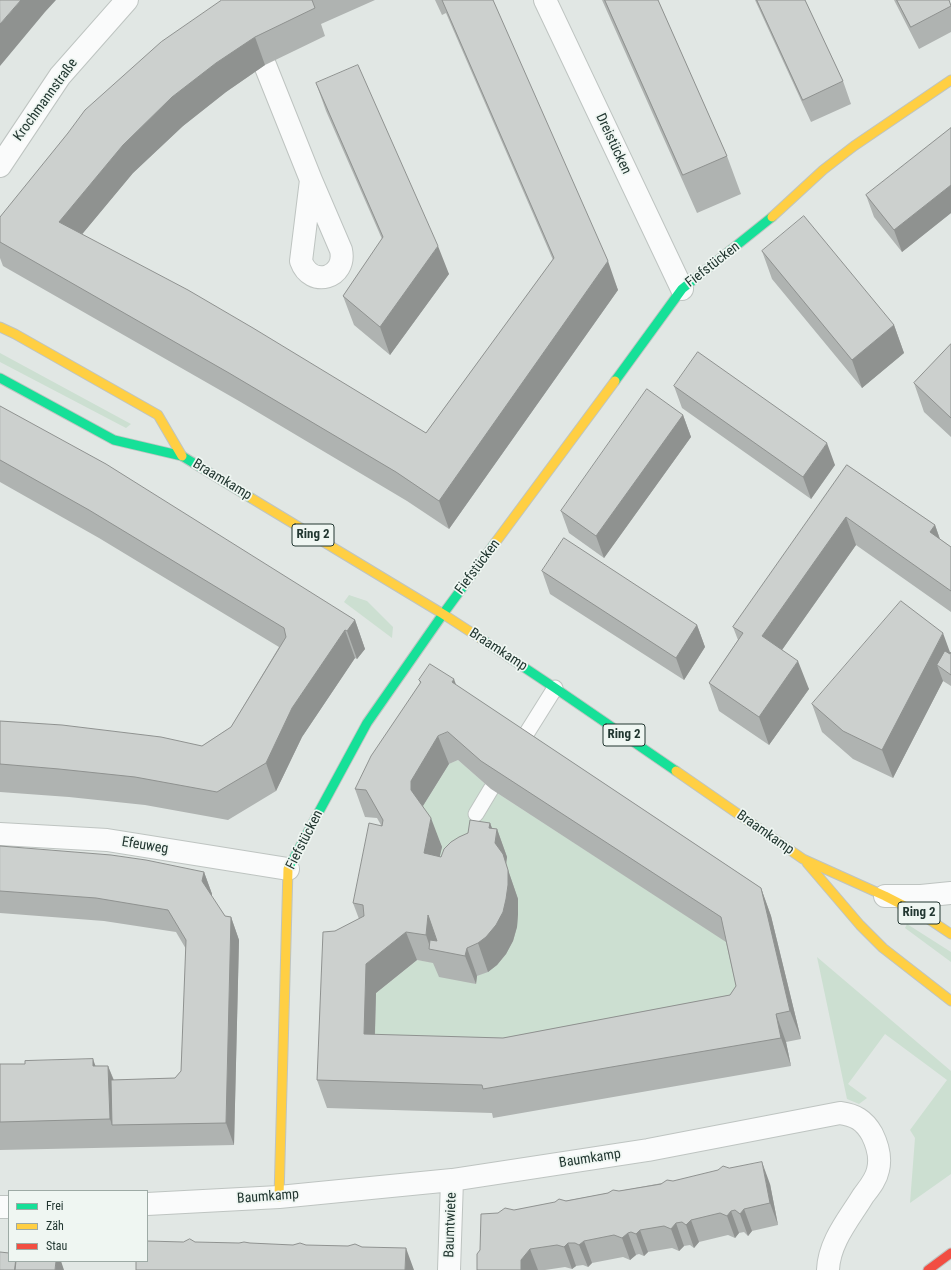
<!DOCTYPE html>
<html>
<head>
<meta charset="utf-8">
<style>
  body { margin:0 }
  #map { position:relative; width:951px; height:1270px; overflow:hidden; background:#e1e7e4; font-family:"Roboto Condensed",sans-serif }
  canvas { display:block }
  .legend { position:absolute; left:8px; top:1190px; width:140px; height:72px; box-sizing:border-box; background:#eff6f2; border:1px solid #9daaa5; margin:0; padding:5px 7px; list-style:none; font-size:12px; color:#223731 }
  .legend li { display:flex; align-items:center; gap:8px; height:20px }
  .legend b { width:20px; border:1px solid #9daaa5 }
</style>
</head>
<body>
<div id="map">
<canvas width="951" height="1270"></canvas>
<ul class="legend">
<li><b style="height:5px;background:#16e098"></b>Frei</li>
<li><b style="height:5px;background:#ffcf43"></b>Zäh</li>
<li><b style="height:5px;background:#f24e42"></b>Stau</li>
</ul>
</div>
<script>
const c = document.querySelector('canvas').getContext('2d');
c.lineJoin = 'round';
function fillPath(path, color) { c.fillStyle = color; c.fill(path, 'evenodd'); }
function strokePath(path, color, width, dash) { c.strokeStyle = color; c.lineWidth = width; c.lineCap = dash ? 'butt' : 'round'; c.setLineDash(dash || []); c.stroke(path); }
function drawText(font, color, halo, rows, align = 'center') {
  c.font = font + ' "Roboto Condensed",sans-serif'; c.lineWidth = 3.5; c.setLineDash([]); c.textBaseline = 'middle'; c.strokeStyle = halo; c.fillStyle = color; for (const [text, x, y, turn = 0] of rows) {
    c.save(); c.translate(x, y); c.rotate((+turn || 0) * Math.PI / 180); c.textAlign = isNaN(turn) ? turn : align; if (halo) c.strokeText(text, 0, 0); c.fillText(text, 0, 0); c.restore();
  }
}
const green = new Path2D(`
  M0,353l131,71 -5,4 -126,-66z
  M349,595l18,6 26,26 -1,11 -48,-36z
  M458,760l33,29 241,156 14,69 -372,49 2,-70 41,-33 19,3 39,21 2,-8c23,-9 33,-25 40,-49l-65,-41 -31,-68v-9l28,-45z
  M907,924l44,28v10l-46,-34z
  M817,957l134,114v103l-41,29 5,-65 -5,-8 37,-50 -62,-46 -37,50 19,14 -8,6 -12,-5z`);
const lane = new Path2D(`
  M518,747l37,-59
  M476,814l15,-25`);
const street = new Path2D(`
  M545,0l137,289
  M265,65l46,115 -10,81c10,28 46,17 40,-11l-30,-70
  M0,166l60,-90 67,-76
  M0,834l107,6 181,29
  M885,896h36l30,-3
  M147,1204l132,-7 173,-17 196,-30 192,-37c15,2 24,7 32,21 5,10 9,24 6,36 -2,10 -9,18 -15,26 -14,23 -34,46 -35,74
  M0,1207h9
  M449,1270l3,-90`);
const fast = new Path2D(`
  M0,378l114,62 68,16 69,42
  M615,381l67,-92 90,-72
  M483,640l72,48 121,83
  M289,867l78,-144 76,-109 52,-71`);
const slow = new Path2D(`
  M772,217l51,-47 31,-24 97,-66
  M0,327l15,7 143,81 24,41
  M251,498l192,116 40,26
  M495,543l120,-162
  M676,771l127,88 82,37 39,20 27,18
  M807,863l53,62 23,23 68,53
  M279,1197l9,-328 1,-2`);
const jam = new Path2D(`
  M928,1270l23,-17`);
const wall = new Path2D(`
  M222,0h153l-54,24 4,12 -60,29 -39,27 -43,34 -50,47 -51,61 344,199 127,-173 -107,-247 -4,2 -7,-15h58l125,290 -169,239 -42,-28 -168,-100 -236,-135 -3,-8v-41z
  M602,0h56l69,156 14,38 -44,19z
  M755,0h50l38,81 8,23 -40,18z
  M894,0h55l2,5v27l-32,17z
  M316,83l133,191 -59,81 -36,-30 -11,-29 39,-57 -56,-128z
  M951,128v85l-49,39 -28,-35 -8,-22z
  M762,251l132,74 10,28 -42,35 -90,-109z
  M951,344v93l-27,-25 -10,-29z
  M674,386l161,79 -24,34 -129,-91z
  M0,406l355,214 10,29 -8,10 -2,-1 -53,79 -26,54 -48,29 -83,-15 -76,-8 -69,-5v-71l202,25 29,-19 48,-80 -180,-109 -99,-56z
  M683,415l8,22 -87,121 -35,-25 -8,-22z
  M847,465l88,60 5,14 11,8v65l-95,-67 -74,105 27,39 -40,56 -50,-34 -10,-28 29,-43 -5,-13z
  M542,571l155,54 8,22 -21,33 -134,-86z
  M951,652v34l-8,-5 -50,97 -40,-19 -31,-27 -10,-28 138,-51z
  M419,680l37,5 305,203 10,28 30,123 -15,3 5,24 -298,52 -1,-5 -165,-5 -10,-28 18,-149 24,-12 -6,-16 28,-78 -4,-7 -12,-1 -10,-28 65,-106zM458,760l33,29 235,153 10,44 -6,9 -227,43 -128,-3 1,-42 41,-33 16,3 6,14 37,7 1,-8 11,-4 9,-7 9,-11 7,-13 4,-14 1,-13v-15l-12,-35 1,-7 -10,-28 -5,-1 -2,-5 -22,10 -27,24h-2l3,-10 -19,-41 26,-42z
  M0,846l204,26 8,22 -1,2 14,20 6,1 8,23 -5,205 -234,5v-86l108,2 6,14 61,-2 6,-7 5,-122 -10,-17 -72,-11 -104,-8z
  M673,1181l97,3 8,41 -26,6 -4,5 -4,-4 -5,1 -4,5 -7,-3 -29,7 -5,6 -4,-3 -6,1 -5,5 -7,-3 -24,4 -4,4 -5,-2 -3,1 -6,5 -7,-3 -31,6 -4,4 -5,-2 -7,1 -4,3 -7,-2 -20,3h-68l3,-20 18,-37 121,-22z`);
const shadedWall = new Path2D(`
  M21,0h35l-11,12 -45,54v-42z
  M255,37l10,28 -39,27 -43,34 -50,47 -64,77 -10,-28 64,-77 49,-48 44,-34z
  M951,185v28l-49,39 -8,-22z
  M438,246l11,28 -59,81 -10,-28z
  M608,261l10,29 -169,239 -10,-28z
  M894,325l10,28 -42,35 -10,-28z
  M683,415l8,22 -87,121 -8,-22z
  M827,443l8,22 -24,34 -8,-22z
  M846,517l10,28 -84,119 -10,-28z
  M935,525l10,29 -15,-22z
  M355,620l10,29 -8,10 -10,-28z
  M697,625l8,22 -21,33 -8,-22z
  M345,630l10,28 -53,79 -26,54 -10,-28 26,-55z
  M943,633l8,22 -14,10 6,16 -50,97 -11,-28z
  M798,661l11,28 -40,56 -10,-28z
  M454,679l10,28 -12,-25z
  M438,736l11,28 -28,45 -10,-19v-9z
  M431,818l11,29 -8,35 -10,-29z
  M490,823l6,16 1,-10 10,28 -1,7 12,35v15l-1,13 -4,14 -7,13 -9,11 -9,7 -10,-29 27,-72 -16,-43z
  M204,872l8,22 -2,9 -8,-22z
  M761,888l10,28 30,123 -11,-28z
  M428,915l11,28 -8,7 -5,-15z
  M231,917l8,23 -5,205 -8,-22z
  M406,932l11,28 -41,33 -2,70 -10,-29 2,-70z
  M467,948l10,28 -1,8 -11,-28z
  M776,1014l10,28 5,24 -10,-28z
  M93,1059l10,28 -10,-21z
  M108,1066l11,28 -7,31 -2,-6z
  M762,1162l8,22 8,41 -8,-22z
  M744,1209l8,22 -4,5 -8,-22z
  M731,1211l8,22 -4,5 -8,-22z
  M691,1220l8,22 -5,6 -8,-23z
  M676,1223l8,23 -5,5 -8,-22z
  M640,1230l8,22 -4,4 -8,-22z
  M628,1233l8,22 -6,5 -8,-22z
  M584,1241l8,22 -4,4 -9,-22z
  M568,1243l8,23 -4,3 -8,-22z
  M406,1248l8,22h-9z
  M530,1249l8,21h-17v-10z
  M56,1261h5l3,9h-9z`);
const building = new Path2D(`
  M0,0h21l-21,24z
  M222,0h90l3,8 -60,29 -39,26 -44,34 -49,48 -64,77 129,68 65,38 173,105 128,-175 -112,-258h51l115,261 -169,240 -43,-29 -167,-99 -229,-131v-25l68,-84 17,-23 76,-68z
  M605,0h53l69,156 -44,19z
  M757,0h48l38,81 -40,19z
  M897,0h52l2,6 -40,21z
  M358,65l80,181 -58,81 -37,-31 40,-59 -67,-154z
  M951,128v57l-57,45 -28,-35z
  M804,216l90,109 -42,35 -90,-109z
  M951,344v74l-37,-35z
  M698,352l129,91 -24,34 -129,-91z
  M647,389l36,26 -87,121 -35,-25z
  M0,406l106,58 249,156 -8,11 -2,-1 -53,78 -26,55 -49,29 -82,-15 -76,-8 -59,-5v-43l62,4 99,12 41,9 29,-19 55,-90 -2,-9 -195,-118 -89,-50z
  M847,465l88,60 -5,7 21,15v44l-105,-74 -84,119 36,25 -39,56 -50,-34 34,-50 -10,-6z
  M564,538l133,87 -21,33 -134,-87z
  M901,601l42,32 -61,117 -39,-19 -31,-27z
  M945,651l5,3 1,-2v23l-14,-10z
  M430,664l24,15 -2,3 309,206 29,123 -14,3 5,24 -298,51 -1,-4 -165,-5 6,-148 12,-1 29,-15 -1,-11 -10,-2 16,-80 13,3 1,-6 -17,-30 -11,-1 16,-33 50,-74 -2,-2zM448,732l33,29 240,156 15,69 -6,9 -227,43 -139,-4 2,-70 40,-32 20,3 2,-20 9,26 -7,-1 -1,9 36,7 2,-8 11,-5 8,-6 10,-12 7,-13 3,-13 2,-14v-15l-5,-16 -8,-11 2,-14 -8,-1 1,-5 -20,-3 -2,13 -9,4 -8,5 -7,7 -3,8 -17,-4 7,-35 -20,-28v-9l27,-45z
  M0,846l111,9 35,5 58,12 -2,9 23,35 6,1 -5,206 -114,2 -1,-45 64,-2 6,-7 5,-131 -18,-30 -72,-12 -96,-7z
  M93,1059v7h15l2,53 -110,3v-58h25v-3z
  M762,1162l8,41 -26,6 -4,5 -5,-4 -4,1 -4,5 -7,-3 -29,7 -5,5 -4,-3 -6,1 -5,6 -7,-3 -24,4 -4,4 -5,-2 -3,1 -6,5 -8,-3 -30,6 -5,4 -4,-2h-7l-4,4 -7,-2 -27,4 -9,11v10h-44v-16l3,-4 1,-36 17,-1 7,-5 9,2 41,-8 4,-3 7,2 42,-8 5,-3 6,1 42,-7 6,-4 6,1 45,-11 5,-4 6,2z
  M190,1239l5,3 44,1 5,-1 6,1 43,2 7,-2 6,2 42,1 7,-2 7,3 44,1 -1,22h-269v-9h11v-20l36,1z
  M0,1252l9,1v8h7l-1,9h-15z
  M16,1261h40l-1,9h-40z`);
const shields = [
  [313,535,42],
  [624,735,42],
  [919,913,42]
];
const shieldNames = [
  ["Ring 2",313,535],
  ["Ring 2",624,735],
  ["Ring 2",919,913]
];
const streetNames = [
  ["Krochmannstraße",46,100,-54],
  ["Dreistücken",613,144,65],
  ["Fiefstücken",713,265,-38],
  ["Braamkamp",222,480,31],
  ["Fiefstücken",478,567,-53],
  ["Braamkamp",498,650,33],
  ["Braamkamp",765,833,35],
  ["Fiefstücken",305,840,-63],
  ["Efeuweg",145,846,9],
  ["Baumkamp",590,1159,-9],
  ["Baumkamp",268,1197,-4],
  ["Baumtwiete",451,1225,-88]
];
fillPath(green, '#ccdfd1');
strokePath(lane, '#bec4c1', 17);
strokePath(street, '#bec4c1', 24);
strokePath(fast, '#bec4c1', 11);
strokePath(slow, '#bec4c1', 11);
strokePath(jam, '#bec4c1', 11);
strokePath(lane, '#fafbfb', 15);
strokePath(street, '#fafbfb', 22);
strokePath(fast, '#16e098', 9);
strokePath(slow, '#ffcf43', 9);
strokePath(jam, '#f24e42', 9);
fillPath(wall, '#afb3b1');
fillPath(shadedWall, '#8f9290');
fillPath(building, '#ccd0ce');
strokePath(building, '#8f9290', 1);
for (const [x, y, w] of shields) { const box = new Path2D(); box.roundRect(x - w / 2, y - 11, w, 22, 3); c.fillStyle = '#eff6f2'; c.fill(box); strokePath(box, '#223731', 1); }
drawText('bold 13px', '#223731', null, shieldNames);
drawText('14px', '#223731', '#eff6f2', streetNames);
</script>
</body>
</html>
